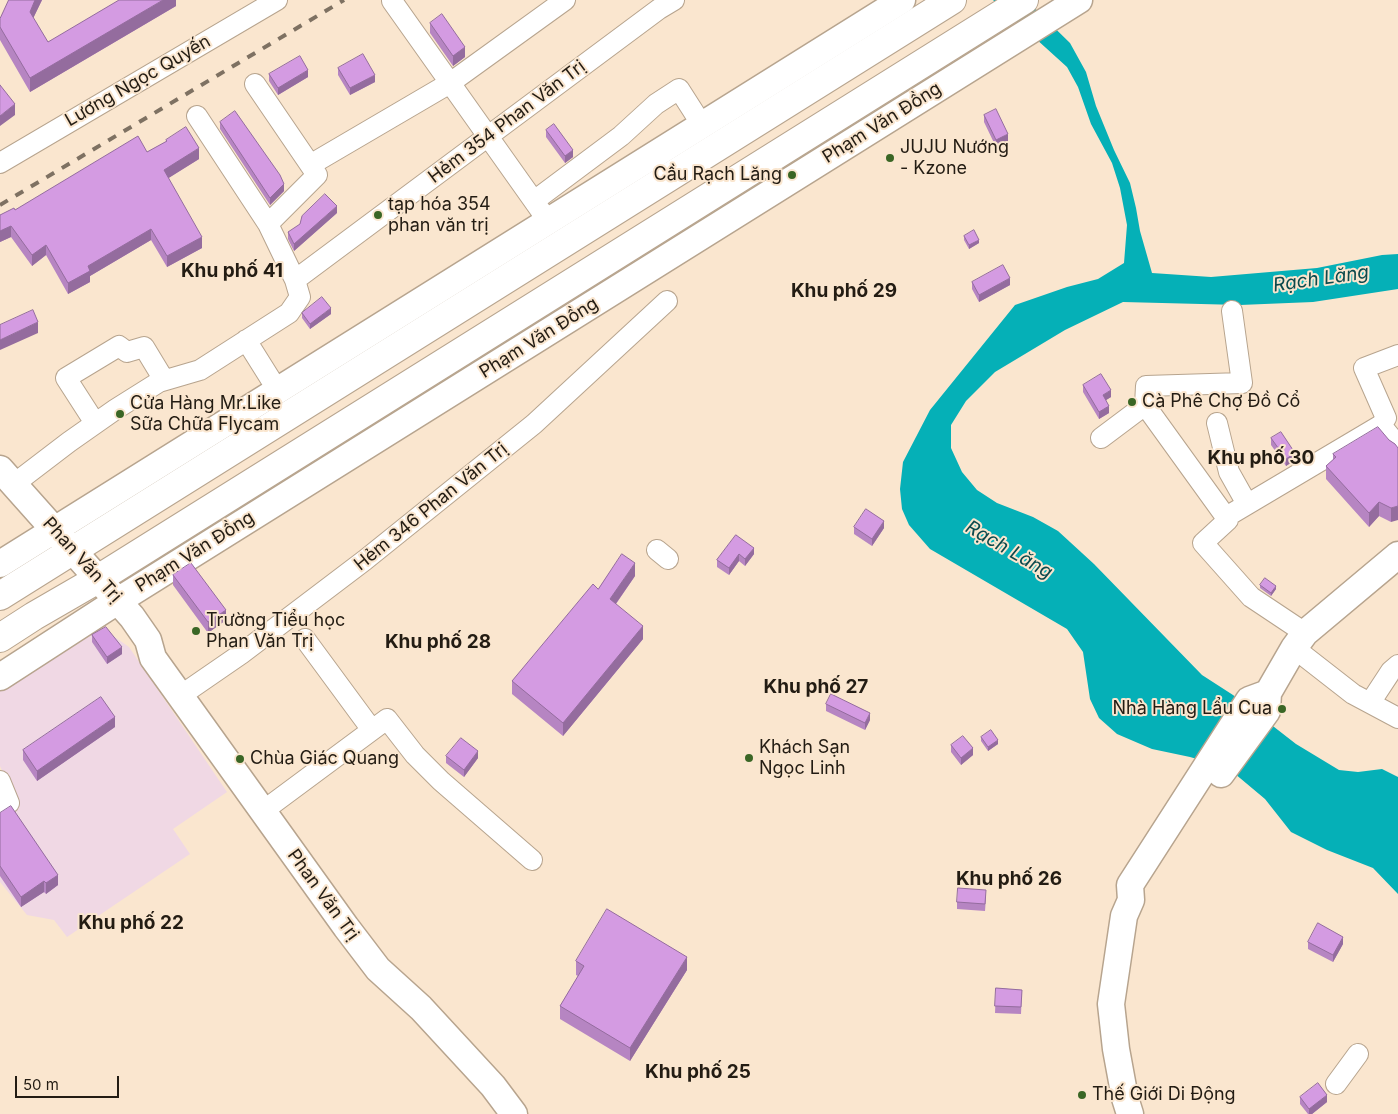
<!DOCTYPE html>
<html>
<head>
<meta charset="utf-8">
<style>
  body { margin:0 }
  #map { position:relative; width:1398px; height:1114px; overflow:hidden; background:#fae6cf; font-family:Inter,sans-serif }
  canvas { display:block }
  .scale { position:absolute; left:15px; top:1076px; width:104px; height:22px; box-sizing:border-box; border:2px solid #231c13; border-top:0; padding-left:6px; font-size:15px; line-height:18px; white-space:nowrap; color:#231c13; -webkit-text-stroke:4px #fae6cf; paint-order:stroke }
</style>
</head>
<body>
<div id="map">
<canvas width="1398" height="1114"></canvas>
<div class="scale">50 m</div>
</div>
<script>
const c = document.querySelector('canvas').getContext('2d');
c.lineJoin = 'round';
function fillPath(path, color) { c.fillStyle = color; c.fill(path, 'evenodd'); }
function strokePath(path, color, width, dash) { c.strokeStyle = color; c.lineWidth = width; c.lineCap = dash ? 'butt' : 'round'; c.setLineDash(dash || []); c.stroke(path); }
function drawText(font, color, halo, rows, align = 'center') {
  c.font = font + ' Inter,sans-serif'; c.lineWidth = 4; c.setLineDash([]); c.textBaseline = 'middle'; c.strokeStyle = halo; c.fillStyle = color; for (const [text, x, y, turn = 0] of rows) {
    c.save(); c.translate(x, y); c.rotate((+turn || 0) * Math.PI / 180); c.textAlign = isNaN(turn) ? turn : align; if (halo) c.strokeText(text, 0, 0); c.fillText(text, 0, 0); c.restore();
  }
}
const industrial = new Path2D(`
  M101,632l8,1 20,14 98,145 -54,37 17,25 -123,83 -13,-17 -27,-5 -27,-33v-66l16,-14 -16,-36v-80l82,-51z`);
const water = new Path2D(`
  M993,0h33l44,43 16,29 10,34 18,44 16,33 6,25 4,23 12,42 59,4 106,-9 65,-13 16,-1v35l-85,13 -73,3 -117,-3 -58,28 -70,42 -29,29 -15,24v23l11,24 15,18 20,13 36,14 25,14 36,33 108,111 31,20 63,49 43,26 19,2 24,-3 16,8v117l-25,-26 -46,-18 -36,-18 -26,-33 -37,-31 -38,-11 -38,-8 -35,-15 -18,-16 -9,-19 -7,-47 -16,-23 -137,-80 -21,-24 -7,-16 -2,-20 3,-27 27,-52 85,-105 52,-18 31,-8 26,-16 3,-38 -7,-37 -8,-25 -21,-39 -13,-37 -11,-20z`);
const minor = new Path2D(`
  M392,1l156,220
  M255,84l62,91 -49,49 27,56
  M197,116l71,108
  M0,163l277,-163
  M310,165l140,-82 115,-83
  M534,201l87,-65 35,-32 23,-15 23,36
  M1232,311l10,72 -96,3 -1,19 83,115 -25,23 48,54 54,36
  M246,340l32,51
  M95,423l-29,-45 53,-32 8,6 17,-5 20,33
  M1217,423l12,49 18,32
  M1381,425l17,21
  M1101,438l44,-33
  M14,484l55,-42 47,-33 43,-27 41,-12 89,-57 11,-16 -5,-17 364,-271 15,-9
  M1226,517l155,-92 5,-7 -22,-50 34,-13
  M657,550l11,9
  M305,639l67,91
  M1294,648l59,46 45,24
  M180,696l61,-42 124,-94 169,-136 133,-123
  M1370,703l21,-32 7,-6
  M0,781l9,22 -9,6
  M263,811l124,-92 28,36 26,26 91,79
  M1336,1084l22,-30`);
const major = new Path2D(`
  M0,469l132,148 16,23 5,18 193,269 32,42 43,39 72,78 21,28
  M0,564l902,-564
  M0,677l105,-68 974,-609
  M1221,774l46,-63 1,-18 26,-45 11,-15 93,-78
  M1130,1114l-5,-16 -9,-49 -5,-45 13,-88 7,-16 -1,-15 119,-185 19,-7`);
const highway = new Path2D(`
  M0,596l952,-596
  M0,638l34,-22 64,-37 926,-579`);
const rail = new Path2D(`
  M0,205l344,-205`);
const wall = new Path2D(`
  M9,0h33l-9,18 15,24 128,-42v6l-146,86 -30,-52v-21z
  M430,23l35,34 -12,9 -23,-33z
  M338,68l37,14 -25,13 -12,-20z
  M269,74l39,3 -30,18 -9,-14z
  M984,115l24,26 -12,6 -12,-25z
  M220,122l64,69 -14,14 -50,-76z
  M546,130l27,27 -8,6 -19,-26z
  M166,140l33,19 -31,19 34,70 -35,19 -16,-27 -61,36v6l-22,12 -22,-39 -14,11 -21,-29 -11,5v-27l15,-5 132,-58 19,-10z
  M337,213l-43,38 -6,-12v-7z
  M964,236l15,7 -10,6 -5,-9z
  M972,282l38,3 -31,17 -7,-13z
  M302,313l29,1 -21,15 -8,-11z
  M1083,385l28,12 -5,3 3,13 -10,6 -16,-27z
  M1271,438l24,22 -9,6 -15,-21z
  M1389,440l6,4 -4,78 -12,-6 -10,11 -43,-48v-13l7,-6v-6z
  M854,527l30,1 -12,18 -18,-12z
  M736,535l18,19 -9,12 -6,-5 -10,14 -12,-8v-7z
  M173,575l53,45 -18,13 -35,-48z
  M635,576l-19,28 27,35 -80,97 -51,-42v-13l86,-92z
  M1260,585l16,4 -5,7 -11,-8z
  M92,635l30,19 -15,10 -15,-22z
  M826,704l44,16 -5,10 -39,-19z
  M115,727l-78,54 -14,-21v-10z
  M981,737l17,7 -10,7 -7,-10z
  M951,745l22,10 -12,10 -10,-13z
  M446,756l32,2 -14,19 -18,-14z
  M0,813l58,72 -12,9 -2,-2 -23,15 -21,-31z
  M986,897l-1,14 -28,-2v-7z
  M1308,942l35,2 -10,18 -25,-13z
  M576,961l111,9 -57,91 -70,-42v-13l18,-30 -2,-1z
  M996,988l26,2 -1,24 -26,-1z
  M1300,1097l27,5 -15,12h-4l-8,-10z`);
const shadedWall = new Path2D(`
  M35,0h7l-12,25v-13z
  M163,0h13v6l-146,86v-14z
  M465,47v10l-12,9v-10z
  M308,70v7l-30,18v-7z
  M375,75v7l-25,13v-7z
  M15,104v11l-15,11v-10z
  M1008,134v7l-12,6v-7z
  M199,148v11l-35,22v-11z
  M573,150v7l-8,6v-7z
  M284,184v7l-14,14v-7z
  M337,206v7l-43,38v-7z
  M11,226v11l-11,5v-11z
  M151,229v11l-61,36v6l-22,12v-11l20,-17z
  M202,237v11l-35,19v-11z
  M979,240v3l-10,6v-4z
  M46,245v10l-14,11v-11z
  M1010,278v7l-31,17v-7z
  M331,308v6l-21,15v-5z
  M38,322v11l-38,17v-10z
  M1111,390v7l-8,5v-7z
  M1109,406v7l-10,6v-7z
  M1295,453v7l-9,6v-7z
  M1379,502v14l-10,11v-14z
  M1398,506v14l-7,2v-14z
  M884,521v7l-12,18v-7z
  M754,548v6l-9,12v-7z
  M739,554v7l-10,14v-7z
  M635,563v13l-25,36v-13z
  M1276,586v3l-5,7v-3z
  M226,610v10l-18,13v-11z
  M643,626v13l-80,97v-13z
  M122,647v7l-15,10v-7z
  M870,713v7l-5,10v-7z
  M115,717v10l-78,54v-10z
  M998,740v4l-10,7v-4z
  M973,748v7l-12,10v-7z
  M478,751v7l-14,19v-7z
  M58,875v10l-12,9v-11z
  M44,881v11l-23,15v-10z
  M1343,937v7l-10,18v-7z
  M687,957v13l-57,91v-13z
  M1327,1095v7l-15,12h-3v-5z`);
const building = new Path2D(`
  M9,0h26l-5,12 18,30 71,-42h44l-133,78 -30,-51v-8z
  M442,14l23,33 -12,9 -23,-33z
  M363,54l12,21 -25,13 -12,-20z
  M300,56l8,14 -30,18 -9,-14z
  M0,85l15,19 -15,12z
  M996,109l12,25 -12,6 -12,-25z
  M235,111l45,64 4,9 -14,14 -50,-76z
  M554,124l19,26 -8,6 -19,-26z
  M186,127l13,21 -35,22 38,67 -35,19 -16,-27 -63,37 2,5 -22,12 -22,-38 -14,10 -21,-29 -11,5v-16l14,-7 1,2 123,-74 9,16 20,-11 -1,-1z
  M325,194l12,12 -43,38 -6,-12 12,-8 2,-8z
  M974,230l5,10 -10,5 -5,-9z
  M1003,265l7,13 -31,17 -7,-13z
  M322,297l9,11 -21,16 -8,-11z
  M33,310l5,12 -38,18v-15z
  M1101,374l10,16 -8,5 6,11 -10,6 -16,-27z
  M1378,427l11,13 6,4 3,4v58l-7,2 -12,-6 -10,11 -43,-47 10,-9 -3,-3z
  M1281,432l14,21 -9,6 -15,-21z
  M866,509l18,12 -12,18 -18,-12z
  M736,535l18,13 -9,11 -6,-5 -10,14 -12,-8z
  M622,554l13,9 -25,36 33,27 -80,97 -51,-42 81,-97 5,5z
  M191,563l35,47 -18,12 -35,-47z
  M1265,578l11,8 -5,7 -11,-8z
  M106,627l16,20 -15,10 -15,-22z
  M831,694l39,19 -5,10 -39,-19z
  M101,697l14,20 -78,54 -14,-21z
  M991,730l7,10 -10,7 -7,-10z
  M963,736l10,12 -12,10 -10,-13z
  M461,738l17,13 -14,19 -18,-14z
  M11,806l47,69 -12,8 -2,-2 -23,16 -21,-31v-53z
  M958,888l28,2 -1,14 -28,-2z
  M607,909l80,48 -57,91 -70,-42 24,-40 -8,-5z
  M1318,923l25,14 -10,18 -25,-13z
  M996,988l26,2 -1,17 -26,-1z
  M1318,1083l9,12 -18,14 -9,-12z`);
const markers = [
  [890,158,5,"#3a6625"],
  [792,175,5,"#3a6625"],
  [378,215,5,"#3a6625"],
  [1132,402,5,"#3a6625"],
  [120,414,5,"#3a6625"],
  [196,631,5,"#3a6625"],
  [1282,709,5,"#3a6625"],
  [749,758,5,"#3a6625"],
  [240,759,5,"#3a6625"],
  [1082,1095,5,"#3a6625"]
];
const streetNames = [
  ["Lương Ngọc Quyến",138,81,-30],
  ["Hẻm 354 Phan Văn Trị",507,122,-37],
  ["Phạm Văn Đồng",882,123,-32],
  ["Phạm Văn Đồng",539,338,-32],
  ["Hẻm 346 Phan Văn Trị",431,507,-39],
  ["Phạm Văn Đồng",195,552,-32],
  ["Phan Văn Trị",82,560,48],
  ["Phan Văn Trị",323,895,54]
];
const poiNames = [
  ["JUJU Nướng",900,148],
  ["- Kzone",900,169],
  ["Cầu Rạch Lăng",782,175,"right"],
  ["tạp hóa 354",388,205],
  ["phan văn trị",388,226],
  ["Cà Phê Chợ Đồ Cổ",1142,402],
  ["Cửa Hàng Mr.Like",130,404],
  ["Sữa Chữa Flycam",130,425],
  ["Trường Tiểu học",206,621],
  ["Phan Văn Trị",206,642],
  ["Nhà Hàng Lẩu Cua",1272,709,"right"],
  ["Khách Sạn",759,748],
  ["Ngọc Linh",759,769],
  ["Chùa Giác Quang",250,759],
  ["Thế Giới Di Động",1092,1095]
];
const neighbourhoodNames = [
  ["Khu phố 41",232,271],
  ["Khu phố 29",844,291],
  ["Khu phố 30",1261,458],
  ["Khu phố 28",438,642],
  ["Khu phố 27",816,687],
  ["Khu phố 26",1009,879],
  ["Khu phố 22",131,923],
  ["Khu phố 25",698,1072]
];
const waterNames = [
  ["Rạch Lăng",1321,279,-8],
  ["Rạch Lăng",1009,550,30]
];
fillPath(industrial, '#f0d8e4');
fillPath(water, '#05b0b7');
strokePath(minor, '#b7a48e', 22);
strokePath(major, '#b7a48e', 29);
strokePath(highway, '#b7a48e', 30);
strokePath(minor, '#fff', 20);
strokePath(major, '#fff', 26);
strokePath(highway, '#fff', 28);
strokePath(rail, '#7e7162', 4, [9, 9]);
fillPath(wall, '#b685c2');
fillPath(shadedWall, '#946c9e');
fillPath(building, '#d49be2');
strokePath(building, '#946c9e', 1);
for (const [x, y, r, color] of markers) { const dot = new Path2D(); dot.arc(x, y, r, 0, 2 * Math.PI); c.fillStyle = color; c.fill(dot); strokePath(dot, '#fae6cf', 2); }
drawText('18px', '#231c13', '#fae6cf', streetNames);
drawText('18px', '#231c13', '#fae6cf', poiNames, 'left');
drawText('bold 19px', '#231c13', '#fae6cf', neighbourhoodNames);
drawText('italic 19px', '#0c4a4d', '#fae6cf', waterNames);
</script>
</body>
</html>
